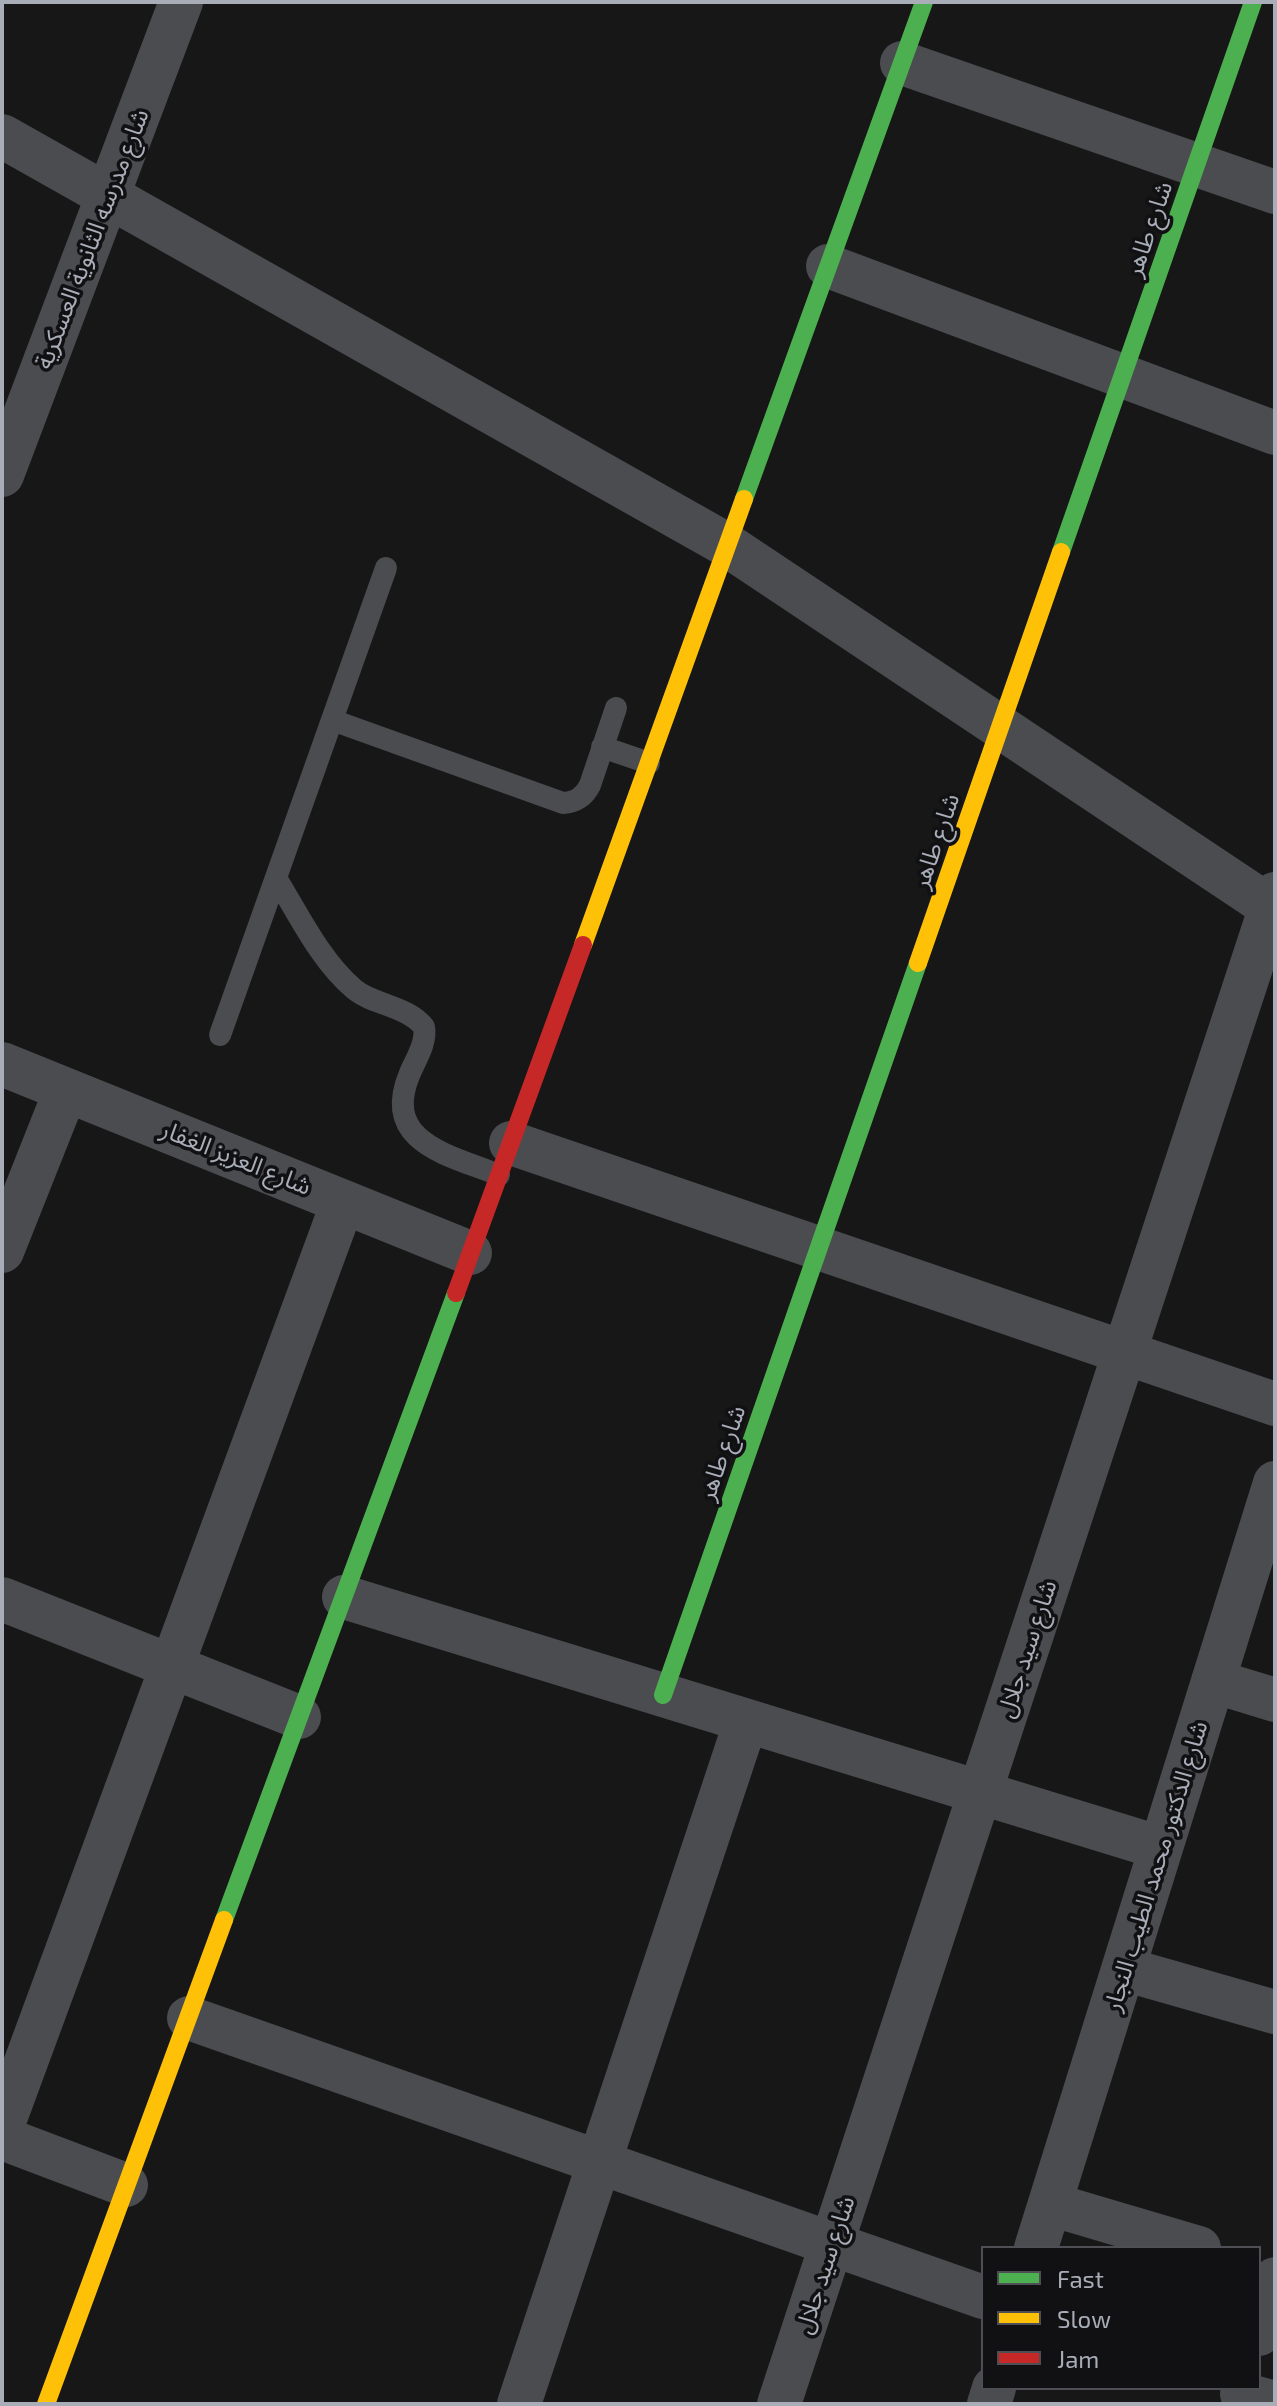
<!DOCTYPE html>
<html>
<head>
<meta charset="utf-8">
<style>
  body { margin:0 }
  #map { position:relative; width:1277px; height:2406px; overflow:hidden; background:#171717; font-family:"Exo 2",sans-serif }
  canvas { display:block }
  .frame { position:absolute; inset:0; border:4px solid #a8adb8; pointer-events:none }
  .legend { position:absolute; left:981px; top:2246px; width:280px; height:144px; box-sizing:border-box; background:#111113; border:2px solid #4d4f55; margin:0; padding:10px 14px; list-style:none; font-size:24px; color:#a8adb8 }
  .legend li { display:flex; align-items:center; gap:16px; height:40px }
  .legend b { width:40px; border:2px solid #4d4f55 }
</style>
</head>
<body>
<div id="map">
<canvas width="1277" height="2406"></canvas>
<div class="frame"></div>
<ul class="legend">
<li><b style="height:10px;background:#4caf50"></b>Fast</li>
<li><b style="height:10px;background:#ffc107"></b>Slow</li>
<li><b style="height:10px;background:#c62828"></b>Jam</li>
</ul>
</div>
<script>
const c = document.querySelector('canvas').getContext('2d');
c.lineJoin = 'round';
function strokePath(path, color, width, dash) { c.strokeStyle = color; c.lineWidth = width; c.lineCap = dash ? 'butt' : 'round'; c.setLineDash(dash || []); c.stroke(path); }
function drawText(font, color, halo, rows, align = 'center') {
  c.font = font + ' "Exo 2","Noto Sans Arabic",sans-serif'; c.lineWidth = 7; c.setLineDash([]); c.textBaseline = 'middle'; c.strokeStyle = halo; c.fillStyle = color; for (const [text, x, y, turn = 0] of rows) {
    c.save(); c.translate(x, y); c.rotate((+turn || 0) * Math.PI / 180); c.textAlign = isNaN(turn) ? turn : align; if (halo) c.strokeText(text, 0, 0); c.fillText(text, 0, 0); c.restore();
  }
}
const lane = new Path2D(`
  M332,720l231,83c13,-1 21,-6 27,-18l26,-77
  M602,747l47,16
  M276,878c23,37 44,82 78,111 19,16 54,17 70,38 3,15 -8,32 -14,46 -30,70 40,82 89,102
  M220,1035l166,-467`);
const street = new Path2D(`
  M902,63l373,129
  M2,136l725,409 548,365
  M828,266l447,167
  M2,475l179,-473
  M2,1064l468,189
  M511,1143l764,261
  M2,1251l64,-161
  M344,1597l817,251
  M2,1599l297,118
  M1213,1681l62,19
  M1124,1969l151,43
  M189,2018l794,279
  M2,2127l341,-925
  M2,2138l124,47
  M1050,2204l149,44
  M1036,2248l239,-765
  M1259,2334l16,-55
  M1242,2394l33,9
  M519,2404l227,-683
  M779,2404l496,-1510
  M989,2404l5,-16`);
const fast = new Path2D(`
  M744,499l180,-497
  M1061,552l192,-550
  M663,1695l255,-732
  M224,1920l232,-627`);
const slow = new Path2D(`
  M583,945l161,-446
  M918,963l143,-411
  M46,2404l178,-484`);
const jam = new Path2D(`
  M456,1293l127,-348`);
const streetNames = [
  ["شارع طاهر",1149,229,-71],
  ["شارع مدرسه الثانوية العسكرية",92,239,-69],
  ["شارع طاهر",936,841,-71],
  ["شارع العزيز الغفار",236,1158,22],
  ["شارع طاهر",722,1453,-71],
  ["شارع سيد جلال",1027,1649,-72],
  ["شارع الدكتور محمد الطيب النجار",1156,1866,-73],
  ["شارع سيد جلال",825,2265,-72]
];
strokePath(lane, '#4b4c50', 22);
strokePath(street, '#4b4c50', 44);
strokePath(fast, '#4caf50', 18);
strokePath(slow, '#ffc107', 18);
strokePath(jam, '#c62828', 18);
drawText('24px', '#a8adb8', '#111113', streetNames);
</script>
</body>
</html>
